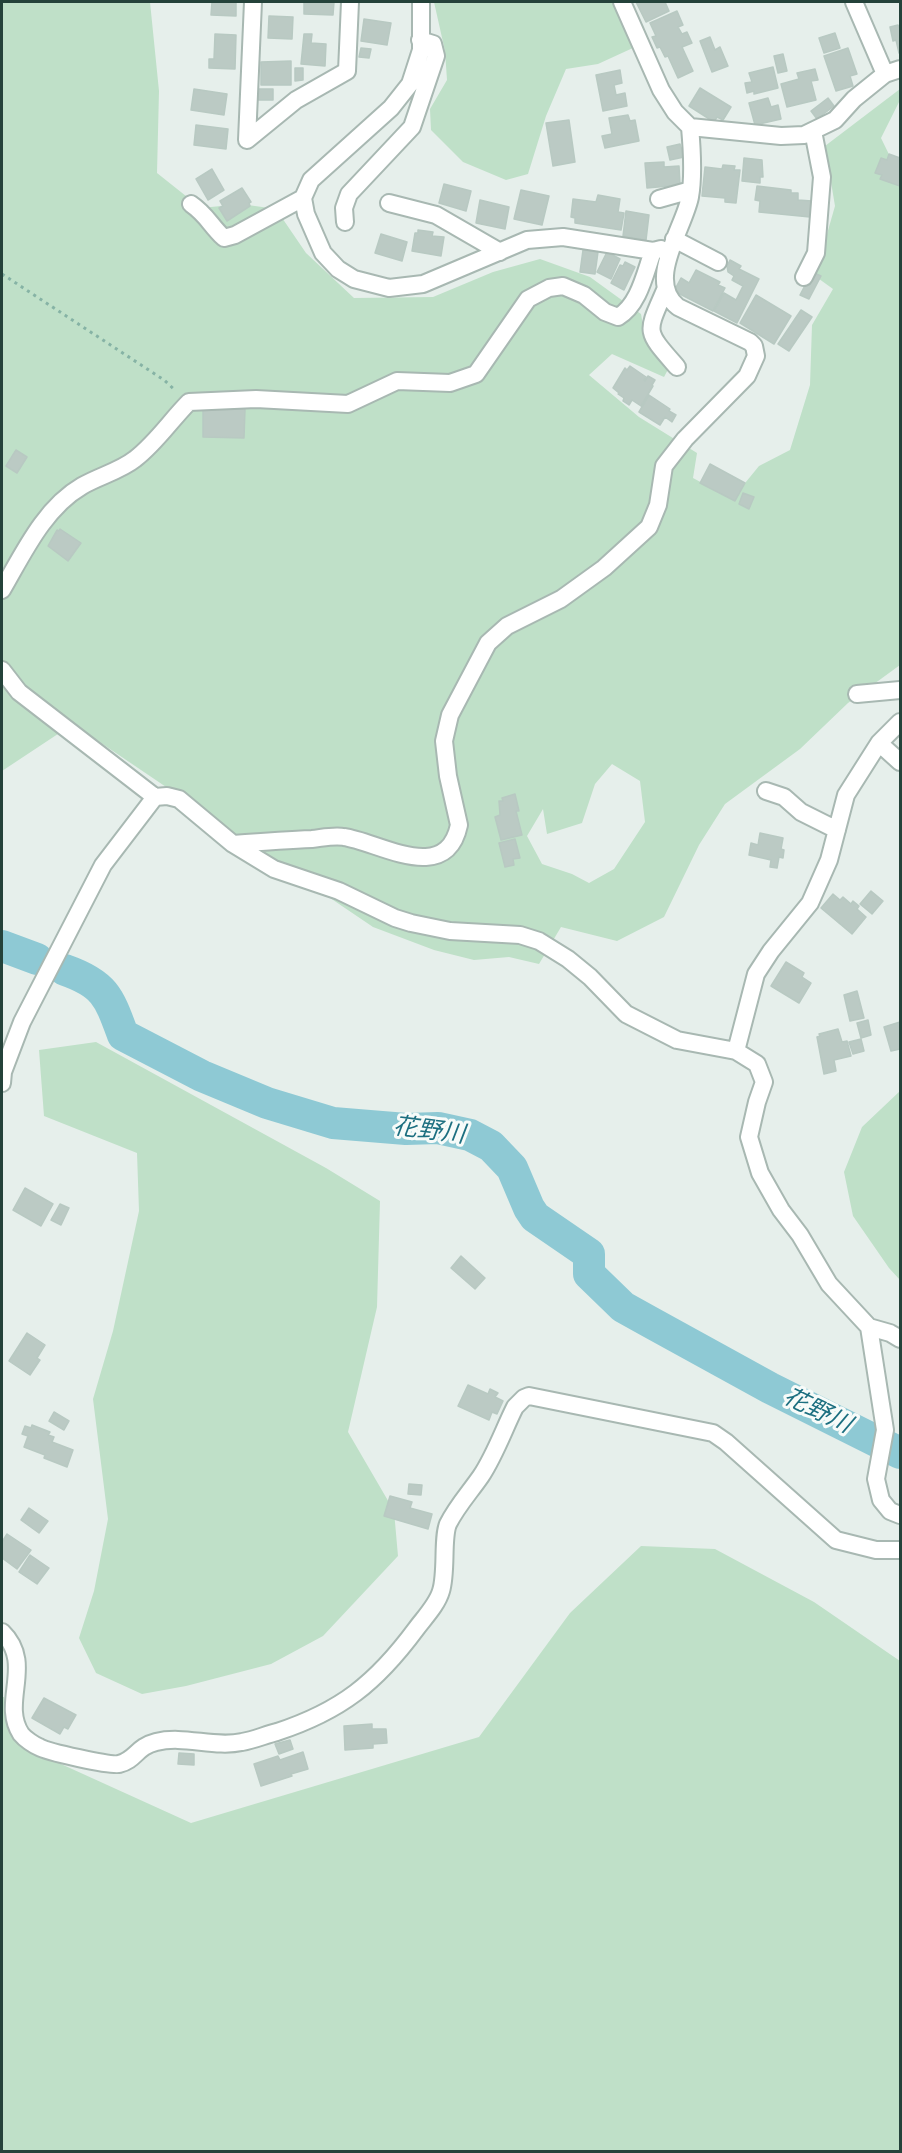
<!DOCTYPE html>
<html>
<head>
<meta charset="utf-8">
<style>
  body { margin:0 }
  #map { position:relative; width:902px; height:2153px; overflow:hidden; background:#e6efeb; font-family:Jost,sans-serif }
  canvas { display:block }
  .frame { position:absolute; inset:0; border:3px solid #24423a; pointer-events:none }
</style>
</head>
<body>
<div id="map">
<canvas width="902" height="2153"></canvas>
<div class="frame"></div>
</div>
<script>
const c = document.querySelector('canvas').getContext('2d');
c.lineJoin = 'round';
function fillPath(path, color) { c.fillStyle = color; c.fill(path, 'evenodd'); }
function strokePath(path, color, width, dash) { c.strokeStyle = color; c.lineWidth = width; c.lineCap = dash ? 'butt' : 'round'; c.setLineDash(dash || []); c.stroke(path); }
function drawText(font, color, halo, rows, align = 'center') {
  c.font = font + ' Jost,"Noto Sans JP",sans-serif'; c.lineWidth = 6; c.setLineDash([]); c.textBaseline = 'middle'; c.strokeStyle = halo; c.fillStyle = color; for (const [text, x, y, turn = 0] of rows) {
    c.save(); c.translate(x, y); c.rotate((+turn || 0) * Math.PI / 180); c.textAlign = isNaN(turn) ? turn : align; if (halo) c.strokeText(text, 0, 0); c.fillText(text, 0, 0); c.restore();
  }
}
const green = new Path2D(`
  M2,2h148l9,89 -2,82 44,35 40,-4 35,5 30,44 48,45 79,-1 60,-25 47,-13 50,18 51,37 5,28 26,20 -8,15 -52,-23 -23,21 50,42 58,36 -4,25 39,21 27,-33 31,-16 20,-65 2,-60 21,-36 -18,-13 20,-70 -10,-60 75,-57v11l-19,38 19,39v488l-52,38 -48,46 -75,55 -26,41 -35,72 -47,24 -56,-14 -22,37 -30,-7 -35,3 -40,-10 -61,-23 -300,-203 -71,47zM612,764l28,17 5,41 -31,47 -25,14 -17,-9 -30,-10 -15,-28 16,-27 4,25 35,-11 13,-39z
  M434,2h178l23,45 -37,17 -32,5 -20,47 -18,58 -22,6 -43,-18 -32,-32 -1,-21 17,-29 -2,-29z
  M96,1042l230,126 54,33 -3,106 -29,125 46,79 4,45 -75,80 -52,28 -85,22 -44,8 -46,-21 -17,-35 15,-47 14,-72 -15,-120 20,-68 26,-120 -2,-58 -93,-37 -5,-66z
  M900,1091v189l-11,-12 -36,-52 -9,-44 18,-45z
  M641,1546l74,3 99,53 86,59v490l-898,1v-455h2l2,19 11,25 22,13 152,69 288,-86 91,-124z`);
const river = new Path2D(`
  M2,946l35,13
  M65,970c40,14 44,27 58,65l79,41 65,27 66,20 73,6 32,-1 32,7 21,11 21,22 17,40 6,9 54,37v20l34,33 27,15 120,66 130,65`);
const building = new Path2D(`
  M212,2h24v14l-25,-1z
  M304,2h30l-1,13 -29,-1z
  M636,2h29l4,9 -23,11z
  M677,11l6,14 -5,2 4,7 5,-2 5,11 -10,4 11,24 -15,7 -10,-22 -3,1 -5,-10 -3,1 -5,-11 4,-1 -6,-13z
  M269,16l24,1 -1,22 -24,-1z
  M364,19l27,4 -4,22 -26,-4z
  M898,25l2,5 -1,23 -3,-13 -3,1 -3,-14z
  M835,33l5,15 -16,5 -5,-15z
  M215,34l21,1 -1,34 -26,-1v-9h5z
  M304,34h8l-1,9 15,1 -1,22 -24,-2z
  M710,37l5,13 5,-3 8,19 -16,6 -12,-31z
  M361,48l10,1 -2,9 -10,-1z
  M848,48l9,26 -7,2 3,10 -17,5 -12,-35z
  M783,54l4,17 -9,2 -4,-17z
  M291,61v24h-30v-23z
  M773,67l5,21 -24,6v-3l-7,2 -2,-10 7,-1 -3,-9z
  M295,68h8v12l-8,1z
  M815,69l3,11 -7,1 5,19 -29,7 -6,-23 18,-5 -2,-6z
  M620,70l2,13 -8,2 2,10 9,-2 2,13 -24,5 -7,-36z
  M700,88l31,19 -8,13 -6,-3 -3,5 -25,-16z
  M194,89l33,5 -3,21 -33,-5z
  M257,89h16v11h-16z
  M768,98l3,9 7,-2 3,14 -26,6 -6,-22z
  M828,98l6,8 -17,13 -6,-8z
  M628,115l2,6 5,-1 4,21 -34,7 -3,-12 10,-2 -3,-16z
  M569,120l6,42 -22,4 -7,-43z
  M196,125l32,4 -2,20 -32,-4z
  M680,144l4,13 -14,3 -3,-13z
  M889,154l11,4v28l-20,-7 2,-4 -7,-2 6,-15 6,2z
  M744,158l18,2 1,17h-3v6l-18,-2z
  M664,162v5l15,-1 1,19 -33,3 -2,-25z
  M723,165l12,1 -1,4h6l-4,33 -11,-1v-4l-23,-2 3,-29 17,2z
  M212,169l12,21 -16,10 -12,-21z
  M444,184l27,7 -5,20 -27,-8z
  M757,186l34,4v3h7v7l14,1 -2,16 -51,-5 1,-11 -5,-1z
  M242,188l9,14 -2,1 1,3 -23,15 -8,-13 4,-2 -3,-5z
  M521,190l28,6 -7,29 -28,-6z
  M598,195l22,4 -2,13 6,1 -3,17 -46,-7v-5l-4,-1 2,-18 23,3z
  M480,200l29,7 -4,22 -29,-6z
  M626,211l23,4 -3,25 -23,-4z
  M418,230l15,2 -1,4 12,1 -3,19 -29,-5 3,-18h3z
  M381,234l26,8 -5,19 -27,-8z
  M583,250l15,2 -3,22 -15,-2z
  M607,252l13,7 -9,20 -14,-7z
  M730,260l11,6 -2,3 20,10 -22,44 -23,-12 10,-18 12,7 7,-14 -11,-6 2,-4 -6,-4 -1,-6z
  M625,262l10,5 -11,23 -13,-7 9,-18 3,1z
  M696,270l24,12 -2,3 7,3 -12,23 -39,-20 7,-13 8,5z
  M812,272l9,4 -12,23 -9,-4z
  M756,295l35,21 -17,28 -34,-21z
  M801,310l11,7 -23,34 -11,-7z
  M630,366l16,11 -2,3 1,1 3,-5 7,4 -3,5 1,1 -12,20 -9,-6 -3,5 -6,-4 1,-3 -6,-4 1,-1 -6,-5 12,-20 2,2z
  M649,395l21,14 -1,2 7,4 -4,7 -7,-5 -5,8 -21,-13z
  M203,408l42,1 -1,29 -41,-1z
  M16,450l11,7 -10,16 -11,-7z
  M710,464l35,19 -10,18 -35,-18z
  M743,493l11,4 -5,12 -10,-5z
  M60,529l21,14 -13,18 -20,-15 9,-16 2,1z
  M515,794l4,17h-3l6,24 -21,5 -6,-23 5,-2 -1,-14h4l-1,-3z
  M760,833l23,5 -2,11 3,1 -1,8 -4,-1 -2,11 -7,-1 1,-7 -22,-5 2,-12 7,2z
  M515,839l5,19 -7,1 1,6 -9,2 -6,-24z
  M871,891l12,10 -11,13 -12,-10z
  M833,894l7,6 3,-3 8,7 2,-3 6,5 -2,3 9,8 -14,17 -31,-26z
  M786,962l18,11 -2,4 9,6 -12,20 -28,-17z
  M857,991l7,27 -14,3 -6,-26z
  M868,1020l3,15 -10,3 -4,-15z
  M900,1022v27l-9,2 -7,-24z
  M838,1029l4,13 5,-1 4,15 -17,4 2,11 -12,3 -7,-37 3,-1 -1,-2z
  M861,1039l3,12 -11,3 -4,-12z
  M25,1188l28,16 -12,22 -28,-16z
  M60,1204l9,4 -8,17 -10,-5z
  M461,1256l24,22 -10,11 -24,-21z
  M27,1333l18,12 -8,13 3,2 -10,15 -21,-14z
  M468,1385l20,9 2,-5 8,4 -3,4 8,4 -6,13 -5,-2 -3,8 -31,-14z
  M54,1412l15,9 -5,9 -15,-9z
  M32,1425l18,7 -2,3 6,2 -2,5 21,8 -6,17 -23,-9 1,-3 -21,-8 4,-11 -6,-2 3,-8 6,2z
  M409,1484l13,1 -1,10 -13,-1z
  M390,1496l22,6 -2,6 22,6 -4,15 -44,-13z
  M29,1508l19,13 -9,12 -18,-13z
  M7,1534l24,16 -14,19 -15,-11v-16z
  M30,1555l19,13 -12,16 -18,-12z
  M44,1698l32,17 -8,14 -4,-2 -4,7 -28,-16z
  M372,1724v5h14l1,14 -14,1v4l-28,2 -1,-24z
  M290,1740l3,9 -14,5 -4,-10z
  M303,1752l5,17 -17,5 1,2 -31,10 -7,-22 24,-8 2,4z
  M179,1753l15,1v11l-16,-1z`);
const path = new Path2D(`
  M2,274l162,106 12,11`);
const minor = new Path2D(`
  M253,2l-6,138 49,-40 51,-29 3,-69
  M421,2v48l-11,34 -19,24 -80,72 -8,18 3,16 17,39 15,16 16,10 35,9 34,-4 104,-44 36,-3 90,14 8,-2
  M622,2l39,88 14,22 15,15 91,9 23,-1 31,-15 19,-21 31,-25 15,-5
  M854,2l31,72
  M659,199l32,-9
  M389,203l47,12 64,37
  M191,204c16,11 19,21 33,34l11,-3 68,-37
  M345,222l-1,-14 5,-14 63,-67 24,-71 -3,-12 -13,-4
  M674,239l44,23
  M804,277l12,-24 6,-76 -9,-46
  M666,288c-20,46 -22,41 11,79
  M2,590c21,-36 42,-82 80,-104 17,-10 38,-15 53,-27 21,-16 36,-39 54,-57l67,-3 92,5 49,-23 53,2 26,-9 52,-75 21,-11 14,-2 21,9 21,17 13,5c21,-12 27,-44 35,-66
  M2,670l17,22 136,105
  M857,694l43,-4
  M879,743l21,19
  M766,791l18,6 17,15 36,18
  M233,844c26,-2 52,-4 79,-5 10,-1 22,-4 32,-2 35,5 102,49 115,-12l-11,-49 -4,-35 6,-26 38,-72 19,-17 54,-27 43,-31 45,-41 9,-22 6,-39 21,-27 62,-63 9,-20 -2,-10 -4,-4 -72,-35c-33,-26 6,-79 12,-110 4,-22 2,-48 0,-70
  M736,1051l20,-77 15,-23 39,-48 19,-43 17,-65 33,-52 21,-21
  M2,1083l1,-11 19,-50 81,-157 52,-68 12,-1 12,3 54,45 41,25 65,22 56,27 16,5 39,8 70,4 19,6 29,18 22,18 36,37 51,26 59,11 21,13 7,18 -7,20 -8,35 11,36 21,37 19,25 29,49 40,43 21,6 10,6
  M869,1327l16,103 -9,49 5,21 9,11 10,4
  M2,1632c33,32 -2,70 19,102 4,5 13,11 18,13 8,5 72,19 80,17 17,-4 17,-17 37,-22 28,-7 58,6 86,0 12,-2 23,-7 35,-10 64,-21 99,-49 139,-103 8,-11 21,-24 25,-38 6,-19 1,-53 7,-67 9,-18 22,-32 33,-48 14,-21 23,-47 34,-69l9,-9 5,-2 184,37 13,9 110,98 40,10h24`);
const waterNames = [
  ["花野川",429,1132,7],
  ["花野川",817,1412,26]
];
fillPath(green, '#bfe0c8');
strokePath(river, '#8ec9d4', 32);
fillPath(building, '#bbcac4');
strokePath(building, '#b8c9c2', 1.5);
strokePath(minor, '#a8b8b2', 20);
strokePath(path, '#86b3a5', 3, [3, 4.5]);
strokePath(minor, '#fff', 16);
drawText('italic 24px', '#1c6f80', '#f7fbf9', waterNames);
</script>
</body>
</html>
